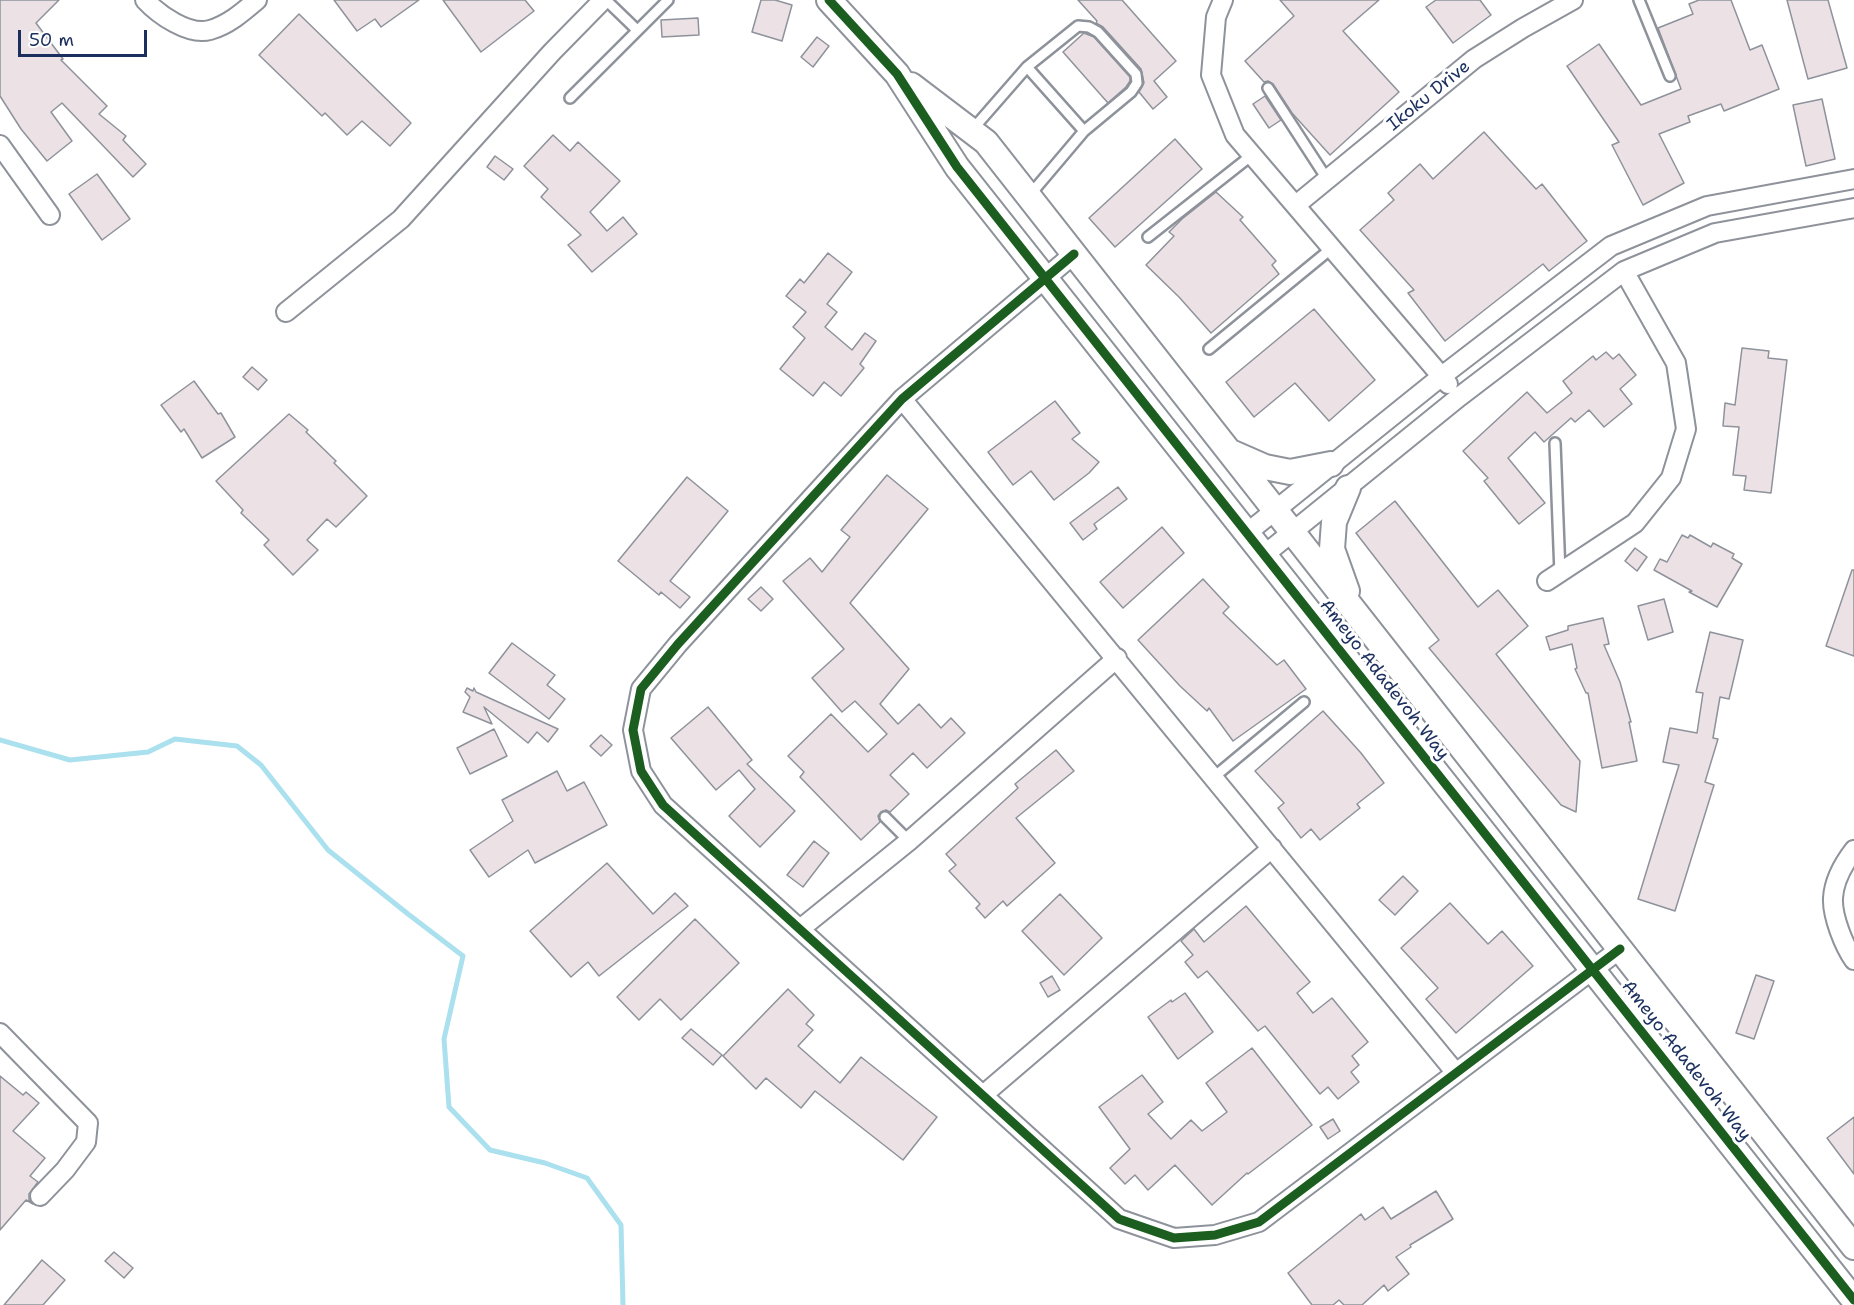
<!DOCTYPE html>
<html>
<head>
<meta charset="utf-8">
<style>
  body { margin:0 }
  #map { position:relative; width:1854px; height:1305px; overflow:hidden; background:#fff; font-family:"Shantell Sans",sans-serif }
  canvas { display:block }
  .scale { position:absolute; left:18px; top:30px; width:129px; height:27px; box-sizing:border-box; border:3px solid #1b2f5e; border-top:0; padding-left:8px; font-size:18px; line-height:21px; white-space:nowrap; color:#1b2f5e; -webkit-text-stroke:4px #fff; paint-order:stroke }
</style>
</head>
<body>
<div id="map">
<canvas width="1854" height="1305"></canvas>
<div class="scale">50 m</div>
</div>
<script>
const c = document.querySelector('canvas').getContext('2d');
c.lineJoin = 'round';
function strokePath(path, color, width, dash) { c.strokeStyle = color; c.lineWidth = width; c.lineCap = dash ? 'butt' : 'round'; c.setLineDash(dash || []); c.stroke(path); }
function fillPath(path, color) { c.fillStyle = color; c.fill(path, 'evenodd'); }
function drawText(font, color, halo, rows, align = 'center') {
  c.font = font + ' "Shantell Sans",sans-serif'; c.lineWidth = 6; c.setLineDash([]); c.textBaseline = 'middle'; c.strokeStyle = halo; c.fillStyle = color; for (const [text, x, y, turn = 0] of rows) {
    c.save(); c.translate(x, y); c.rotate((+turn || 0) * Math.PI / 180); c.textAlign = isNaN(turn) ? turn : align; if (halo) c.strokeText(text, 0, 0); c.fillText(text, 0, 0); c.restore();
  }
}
const stream = new Path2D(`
  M0,740l70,20 78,-8 27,-13 62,7 24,19 67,85 80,64 55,42 -19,83 5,68 41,43 55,13 42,15 34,47 2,80`);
const building = new Path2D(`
  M0,0h59l-23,23 27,36 -2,1 46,46 -8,8 27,22 -3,4 23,24 -13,13 -71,-74 -11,9 21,29 -25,20 -26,-32 -21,-33z
  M334,0h85l-38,27 -6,-8 -18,12z
  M443,0h82l9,11 -53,41z
  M761,0h14l17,5 -10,36 -30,-9z
  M1078,0h44l54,61 -22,20 13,16 -14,12 -14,-17 5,-9 -3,-14 -38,-42 -7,-4 1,-2z
  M1280,0h99l-36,31 56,61 -69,63 -38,-42 -19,-29 -5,-3 -4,1 -19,-21 49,-45z
  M1436,0h44l11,15 -38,28 -27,-36z
  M1699,0h32l19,50 12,-5 17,44 -55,22 -3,-7 -33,12 2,6 -31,12 25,49 -41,22 -31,-60 7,-3 -52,-76 32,-22 42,61 40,-16 -23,-61 35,-14 -4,-10z
  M1787,0h41l19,68 -39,11z
  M299,14l112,109 -21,23 -28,-25 -15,14 -22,-22 -3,3 -63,-61z
  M698,18l1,17 -37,2 -1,-17z
  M1084,33l10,4 36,40v4l-4,6 -18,16 -45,-51z
  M817,37l12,9 -16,21 -12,-10z
  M1265,96l16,24 -12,8 -16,-24z
  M1822,99l13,60 -29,7 -13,-61z
  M1484,132l52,57 6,-5 45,57 -38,30 -6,-7 -98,77 -37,-48 6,-3 -54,-60 34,-30 -6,-7 32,-29 13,15z
  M553,135l17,16 8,-9 42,39 -30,31 17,19 16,-14 14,17 -45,38 -24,-27 13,-10 -40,-38 7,-8 -24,-23z
  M1175,139l27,30 -87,78 -26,-29z
  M495,156l18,13 -9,11 -17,-13z
  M97,174l33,45 -28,21 -33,-46z
  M1216,192l27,25 -3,3 36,41 -4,4 7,9 -68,59 -32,-36 -33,-32 28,-29 -5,-4 13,-13z
  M828,253l24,19 -25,32 10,8 -12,15 27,23 13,-17 11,8 -16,23 4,4 -23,28 -17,-14 -11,14 -33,-27 25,-31 -12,-11 13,-15 -20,-16 14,-17 4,4z
  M1314,309l61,71 -46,41 -34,-38 -41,34 -28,-35z
  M1742,348l27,3 -1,7 19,2 -16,133 -27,-3 2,-14 -13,-1 6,-48 -16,-1 2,-23 10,2z
  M1606,352l7,7 6,-5 17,21 -16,14 12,15 -28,23 -15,-17 -14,12 -4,-4 -27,24 -9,-10 -27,26 37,45 -26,21 -35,-43 4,-3 -25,-27 64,-59 20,21 25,-20 -9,-12 30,-25 3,4z
  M252,367l15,13 -9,10 -15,-13z
  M194,381l24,33 3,-1 14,24 -33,21 -18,-29 -3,3 -20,-27z
  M1055,401l25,32 -8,6 27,23 -10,11 -35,27 -23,-29 -18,14 -25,-33z
  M289,414l19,16 -2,2 30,29 -2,2 33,33 -31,31 -9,-8 -20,21 11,10 -25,25 -29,-30 5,-5 -28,-27 2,-3 -27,-29z
  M887,475l41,34 -78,94 59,66 -29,35 18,20 21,-20 22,24 10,-10 14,15 -38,35 -14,-15 -23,22 19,19 -19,18 -4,-2 -5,2 -3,4 2,6 -19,18 -61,-63 4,-5 -16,-16 43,-42 37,38 19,-18 -32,-33 -13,11 -30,-34 32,-29 -61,-68 27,-23 12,14 28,-35 -9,-7z
  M687,477l41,34 -58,70 20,16 -10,11 -19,-16 -2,3 -41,-34z
  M1118,487l9,12 -33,25 3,5 -14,11 -13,-17z
  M1395,501l83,106 20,-17 30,36 -32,28 84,107 -4,51 -15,-7 -132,-157 10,-8 -83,-107z
  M1162,527l22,26 -61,55 -23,-26z
  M1682,535l6,3 2,-3 21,12 2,-4 21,11 -2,4 10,6 -25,43 -28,-15 3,-1 -38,-21 6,-11 7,3z
  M1635,548l12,9 -10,14 -12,-10z
  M1852,570h2v86l-28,-10z
  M1203,579l26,28 -6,6 54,52 7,-5 22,29 -73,52 -24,-33 -2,3 -27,-25 -42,-46z
  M761,587l12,12 -12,12 -13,-12z
  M1664,599l9,33 -25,8 -10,-34z
  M1603,618l6,26 -5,1 16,37 11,40h-2l8,39 -35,7 -14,-75h-2l-11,-24 2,-1 -5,-24 -22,6 -4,-13 22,-7v-4z
  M1710,632l33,8 -14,59 -9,-2 -7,41 5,1 -13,43 9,3 -39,126 -37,-12 41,-134 -16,-3 7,-34 27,5 6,-40 -7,-1z
  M512,643l43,32 -8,10 18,14 -16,20 -60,-46z
  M467,688l6,3 1,-3 2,4 82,37 -10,13 -11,-10 -9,11 -44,-36 8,17 -29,-12 7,-15 -5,-5z
  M708,707l44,53 -5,4 48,47 -35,36 -31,-31 26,-27 -16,-19 -23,20 -45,-52z
  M1323,711l38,42 23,30 -27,21 3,4 -40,32 -9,-11 -10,9 -23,-30 6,-5 -29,-32z
  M494,729l13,27 -37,18 -13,-26z
  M601,735l11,10 -11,11 -11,-10z
  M1056,750l18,21 -58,47 39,45 -48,43 -4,-5 -18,17 -9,-10 4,-4 -31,-33 7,-6 -10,-11 72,-66 -3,-4z
  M557,771l10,20 17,-9 23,43 -72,38 -7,-13 -39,27 -19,-27 43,-29 -11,-21z
  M814,841l15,12 -26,34 -16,-12z
  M607,863l46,51 22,-21 13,13 -89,70 -11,-14 -17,15 -41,-46z
  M1403,876l15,15 -23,24 -16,-15z
  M1060,894l42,44 -38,37 -42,-44z
  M1450,903l38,41 14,-13 31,35 -77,67 -30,-34 12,-11 -37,-40z
  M1246,906l64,76 -13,11 16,20 19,-15 36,44 -16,14 7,9 -8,7 8,10 -21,17 -10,-12 -8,7 -55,-68 -7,5 -51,-60 -9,7 -13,-16 8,-7 -12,-14 13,-12 10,13z
  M695,919l44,44 -58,57 -21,-21 -21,21 -22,-23z
  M1756,975l18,6 -20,58 -18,-6z
  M1052,976l8,14 -12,7 -8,-14z
  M788,989l26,26 -8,9 7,6 -15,16 42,37 21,-26 76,60 -34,43 -88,-69 -14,17 -35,-30 -10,11 -33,-33z
  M1185,993l28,39 -35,27 -30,-42 23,-17 1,2z
  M691,1029l31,26 -9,10 -31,-27z
  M1252,1048l60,77 -64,49 -1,-1 -35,32 -37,-40 -27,25 -13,-15 -10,9 -15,-16 20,-19 -31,-42 43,-32 21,27 -15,12 23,25 20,-19 11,11 25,-19 -21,-29z
  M0,1076l23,19 3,-3 13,11 -26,28 32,27 -15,18 8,6 -9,12v6l4,4 -7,-4 -26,30z
  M1854,1117v57l-27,-36z
  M1333,1119l7,12 -12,8 -8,-12z
  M1436,1191l17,28 -43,26 1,2 -15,10 13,17 -21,17 -4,-6 -22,20h-18l-5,-5 -6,5h-21l-24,-32 73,-59 4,6 18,-13 8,12z
  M114,1252l19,16 -9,10 -19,-17z
  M42,1260l23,20 -22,25h-39z`);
const lane = new Path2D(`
  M606,0l31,30
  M1639,0l31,76
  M1027,67l51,-41 11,1 9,5 38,42 1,9 -6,9 -47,39
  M1268,88l59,91
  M570,98l98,-98
  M972,130l55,-63 57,64 -55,65
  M1148,237l104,-82
  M1209,349l123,-101
  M1555,443l5,131
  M1214,777l90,-75
  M885,817l24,24`);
const street = new Path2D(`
  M145,0c14,15 44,36 65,30 18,-5 33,-18 47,-30
  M1223,0l-7,17 -5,58 24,60 213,249
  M0,145l50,70
  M1296,205l178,-146 49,-31 50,-28
  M1074,254l-172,145 -224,245 -37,45 -8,41 8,41 22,34 456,414 55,19 41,-3 44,-13 361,-273
  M286,312l115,-93 151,-167 51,-52
  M902,399l554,674
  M1247,533l195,-157 169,-130 96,-40 147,-27
  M1264,555l195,-158 165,-126 91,-38 139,-25
  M1547,581l88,-58 36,-45 15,-49 -10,-66 -52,-92
  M1854,850c-10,13 -20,31 -21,48 -1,18 11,48 21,62
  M800,929l109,-88 208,-183
  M0,1033l88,90 -2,19 -21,28 -25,26
  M983,1095l289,-247`);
const secondary = new Path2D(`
  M829,0l68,74 60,93 897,1133
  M911,85l75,57 868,1105
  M1233,453l32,14 25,5 41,-8
  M1347,591l-15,-42 2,-27 14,-34`);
const cycleway = new Path2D(`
  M829,0l68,74 60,93 897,1133
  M1074,254l-172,145 -224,245 -37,45 -8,41 8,41 22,34 456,414 55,19 41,-3 44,-13 361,-273`);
const streetNames = [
  ["Ikoku Drive",1429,96,-39],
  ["Ameyo Adadevoh Way",1384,680,52],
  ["Ameyo Adadevoh Way",1686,1061,52]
];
strokePath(stream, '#abe0ee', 5);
fillPath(building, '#ece2e6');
strokePath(building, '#8e929a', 1.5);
strokePath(lane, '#8e929a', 14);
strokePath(street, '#8e929a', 22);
strokePath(secondary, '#8e929a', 28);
strokePath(lane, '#fff', 9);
strokePath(street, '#fff', 18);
strokePath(secondary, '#fff', 24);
strokePath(cycleway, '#1b5e20', 9);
drawText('18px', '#1b2f5e', '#fff', streetNames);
</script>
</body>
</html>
